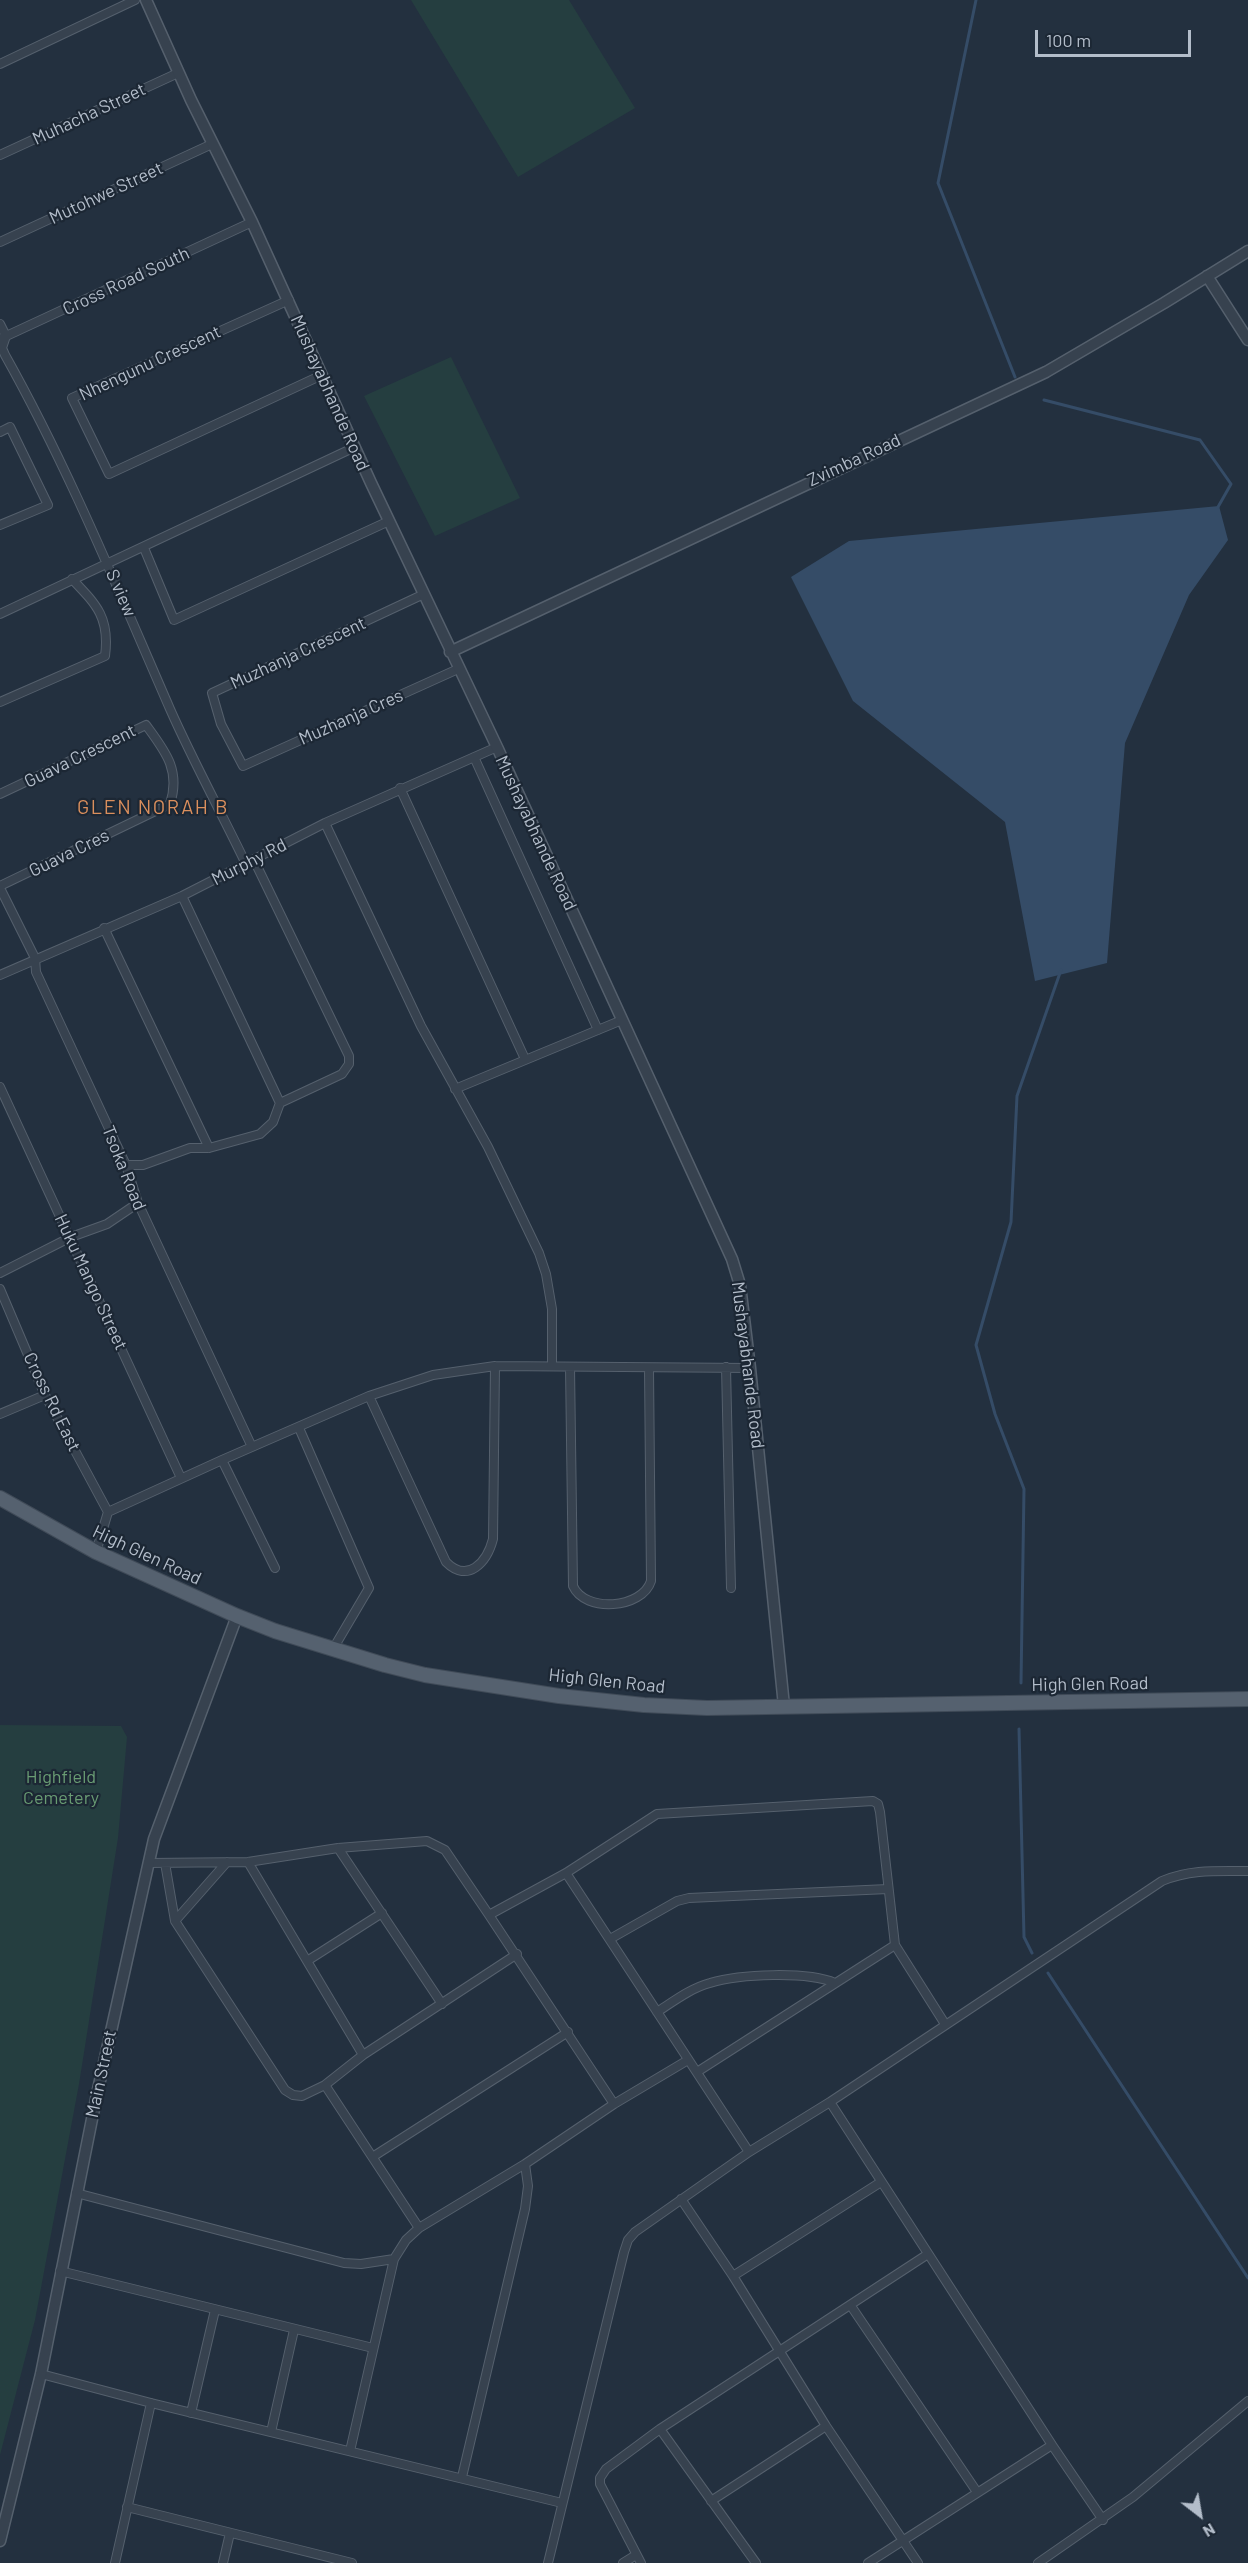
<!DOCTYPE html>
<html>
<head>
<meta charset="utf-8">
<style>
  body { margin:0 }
  #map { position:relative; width:1248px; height:2563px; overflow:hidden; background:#23303f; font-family:Barlow,sans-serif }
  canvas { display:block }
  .north { position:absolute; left:1170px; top:2485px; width:60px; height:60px; -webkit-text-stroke:4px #1c2734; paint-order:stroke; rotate:149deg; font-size:16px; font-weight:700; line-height:24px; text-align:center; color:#b3bdca }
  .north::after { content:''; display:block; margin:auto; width:21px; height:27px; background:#b3bdca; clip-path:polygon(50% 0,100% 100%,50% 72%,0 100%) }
  .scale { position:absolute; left:1035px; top:30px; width:156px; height:27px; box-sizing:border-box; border:3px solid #b3bdca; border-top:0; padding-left:8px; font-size:18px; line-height:21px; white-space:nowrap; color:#b3bdca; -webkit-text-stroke:4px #1c2734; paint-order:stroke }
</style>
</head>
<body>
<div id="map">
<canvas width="1248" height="2563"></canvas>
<div class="north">N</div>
<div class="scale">100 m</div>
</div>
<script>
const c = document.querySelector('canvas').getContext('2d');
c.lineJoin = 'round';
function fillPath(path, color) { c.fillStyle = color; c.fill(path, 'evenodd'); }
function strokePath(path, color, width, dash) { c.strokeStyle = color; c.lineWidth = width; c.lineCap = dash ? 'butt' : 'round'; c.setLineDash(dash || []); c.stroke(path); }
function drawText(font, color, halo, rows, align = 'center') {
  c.font = font + ' Barlow,sans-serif'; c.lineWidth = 4.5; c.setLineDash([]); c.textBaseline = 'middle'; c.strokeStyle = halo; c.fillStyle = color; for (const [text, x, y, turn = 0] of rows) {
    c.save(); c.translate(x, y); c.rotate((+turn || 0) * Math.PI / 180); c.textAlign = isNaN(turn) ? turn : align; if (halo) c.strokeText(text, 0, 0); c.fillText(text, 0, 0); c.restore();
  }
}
const green = new Path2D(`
  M411,0h158l66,108 -117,69z
  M451,357l69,141 -85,38 -71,-140z
  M0,1725l121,1 6,11 -9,101 -39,246 -44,236 -35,135z`);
const water = new Path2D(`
  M1219,506l9,34 -39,55 -64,148 -18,220 -72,18 -30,-159 -152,-121 -62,-124 58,-36z`);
const stream = new Path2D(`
  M976,0l-38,183 77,194
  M1044,400l156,40 31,44 -13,23
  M1021,1683l3,-194 -29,-75 -19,-69 35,-123 6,-126 44,-126
  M1019,1729l5,208 8,16
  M1048,1973l200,305`);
const minor = new Path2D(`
  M0,64l135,-64
  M0,155l178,-82
  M0,242l212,-98
  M289,300l-217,98 37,76 213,-99
  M0,324l6,12 -4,12 3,7c64,114 113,235 165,354 23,52 51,103 76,155
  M2,338l250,-116
  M0,432l10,-5 38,78 -48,20
  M144,548l30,72 215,-99
  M424,594l-212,99 9,31 22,42 215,-97
  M0,614l355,-167
  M0,702l105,-46c5,-38 -8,-51 -33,-77
  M474,757l124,273
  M400,788l125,271
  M0,794l146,-69c19,26 35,45 24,79l-170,82
  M325,823l96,203 67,121 51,106 7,21 6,35v57
  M254,860l95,196v8l-7,10 -62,29
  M0,888l35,70 1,14 90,193 12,38 114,244
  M104,928l105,220
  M0,975l182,-79 143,-73 172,-76
  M0,1087l181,391
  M455,1089l167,-69
  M126,1165h17l47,-17h19l51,-14 13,-12 7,-19 -98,-207
  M0,1273l71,-36 36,-13 31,-21
  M0,1289l45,106 63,117
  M570,1367l3,219c12,27 69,23 78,-5l-2,-212
  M726,1367l5,221
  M369,1396l77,166c22,22 41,0 47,-23l2,-173
  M0,1414l45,-19
  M299,1428l70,160 -36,61
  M222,1460l53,108
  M96,1552l12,-40 114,-52 147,-64 64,-21 62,-9 255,2
  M338,1848l104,156
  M248,1862l59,99
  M149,1863l99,-1 90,-14 89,-7 18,9 44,65
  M165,1863l10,58 110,169 8,5 9,1 23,-11 38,-30 154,-101
  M566,1873l183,279
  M175,1921l52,-59
  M610,1939l67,-38 12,-3 199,-9
  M657,2012c17,-11 34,-24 53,-29 30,-9 97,-12 125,0
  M363,2055l-56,-94 75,-48
  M697,2072l198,-127
  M325,2085l94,143
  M830,2102l222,343 51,75
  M614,2104l74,-44
  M374,2156l194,-124
  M76,2193l268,70 17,1 33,-5
  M681,2199l52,77 93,150 92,137
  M60,2271l313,77
  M733,2276l148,-94
  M851,2306l126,186
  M41,2374l110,29 411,100
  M191,2413l24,-103
  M660,2429l96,134
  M271,2432l23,-102
  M350,2451l44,-192 12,-19 13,-12 106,-64 89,-60 -125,-189 77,-42 91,-59 216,-13 5,3 2,8 15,133 50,79
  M462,2477l63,-268 3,-23 -3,-22
  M711,2501l115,-75
  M127,2507l225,56
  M115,2563l36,-160
  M223,2563l7,-30
  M548,2563l76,-311 4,-12 7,-8 114,-80 81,-50 332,-221c28,-12 56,-10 86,-10
  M623,2563l13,-8
  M641,2563l-41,-79v-6l6,-9 54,-40 268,-175
  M868,2563l184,-118
  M1038,2563l95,-66 115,-96`);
const tertiary = new Path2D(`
  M146,0l45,100 61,122 119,261 126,264 235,512 8,26 10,83 34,338
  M1207,276l41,64
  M450,652l596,-280 118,-69 84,-52
  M0,2541l41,-167 56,-280 57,-255 83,-223`);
const primary = new Path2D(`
  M0,1498l96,54 141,64 38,15 110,34 40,10 134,21 85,9 63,3 541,-9`);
const streetNames = [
  ["Muhacha Street",89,114,-25],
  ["Mutohwe Street",106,193,-25],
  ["Cross Road South",126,281,-25],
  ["Nhengunu Crescent",150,363,-25],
  ["Mushayabhande Road",330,393,66],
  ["Zvimba Road",854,460,-25],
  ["S view",121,593,66],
  ["Muzhanja Crescent",298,653,-25],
  ["Muzhanja Cres",351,717,-24],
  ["Guava Crescent",80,756,-26],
  ["Mushayabhande Road",536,833,65],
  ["Guava Cres",69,853,-26],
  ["Murphy Rd",249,862,-27],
  ["Tsoka Road",124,1168,68],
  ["Huku Mango Street",91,1282,65],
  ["Mushayabhande Road",748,1365,83],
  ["Cross Rd East",52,1402,64],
  ["High Glen Road",147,1555,25],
  ["High Glen Road",607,1681,6],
  ["High Glen Road",1090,1684,-1],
  ["Main Street",101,2074,-78]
];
const parkNames = [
  ["Highfield",61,1777],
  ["Cemetery",61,1798]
];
const neighbourhoodNames = [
  ["GLEN NORAH B",153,807]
];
fillPath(green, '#253e40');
fillPath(water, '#354c67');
strokePath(stream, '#354c67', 3);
strokePath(minor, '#55606d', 10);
strokePath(tertiary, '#55606d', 13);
strokePath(primary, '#404b58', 16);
strokePath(minor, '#37424f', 8);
strokePath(tertiary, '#37424f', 10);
strokePath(primary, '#55616f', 14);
drawText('18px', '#b3bdca', '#1c2734', streetNames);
drawText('18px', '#699c73', '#1c2734', parkNames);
c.letterSpacing = '1.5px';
drawText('20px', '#db8f5d', '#1c2734', neighbourhoodNames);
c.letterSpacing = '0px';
</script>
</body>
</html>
